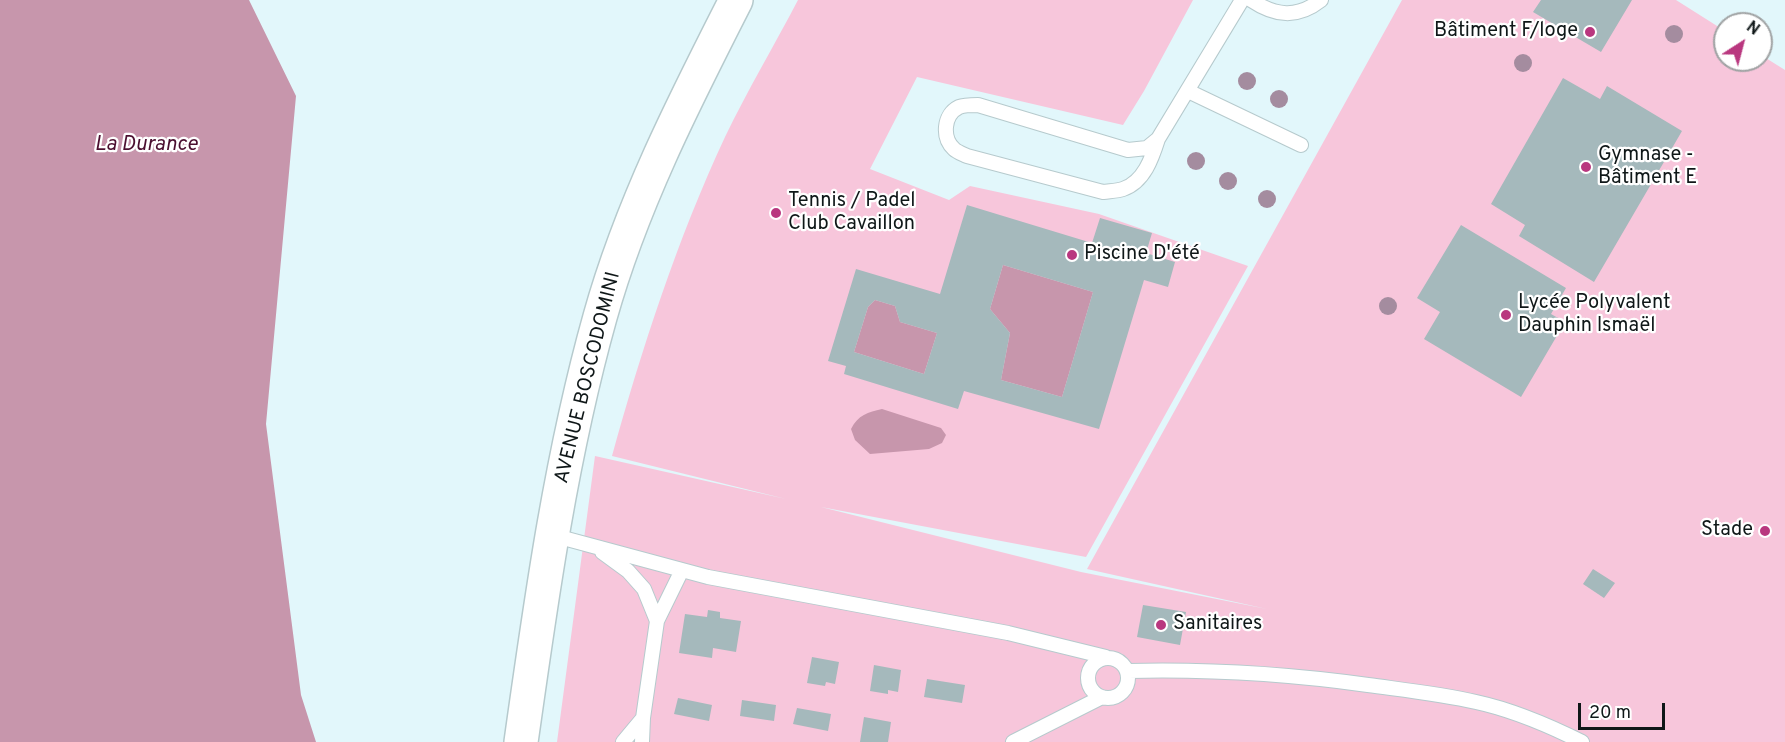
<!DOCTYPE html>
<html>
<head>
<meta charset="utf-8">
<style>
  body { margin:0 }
  #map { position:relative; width:1785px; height:742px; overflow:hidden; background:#e2f7fb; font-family:Overpass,sans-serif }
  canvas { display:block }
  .north { position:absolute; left:1713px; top:12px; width:60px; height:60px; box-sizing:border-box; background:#fff; border:2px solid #9fa2a3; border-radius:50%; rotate:36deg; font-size:16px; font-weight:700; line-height:24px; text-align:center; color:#0f1718 }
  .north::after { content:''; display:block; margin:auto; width:21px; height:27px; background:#b9377f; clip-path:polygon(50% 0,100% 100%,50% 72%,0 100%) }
  .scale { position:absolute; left:1578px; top:703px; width:87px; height:27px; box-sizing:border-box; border:3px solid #0f1718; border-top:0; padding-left:8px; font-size:18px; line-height:21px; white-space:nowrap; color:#0f1718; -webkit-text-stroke:4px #fff; paint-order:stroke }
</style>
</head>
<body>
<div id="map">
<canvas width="1785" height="742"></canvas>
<div class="north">N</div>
<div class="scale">20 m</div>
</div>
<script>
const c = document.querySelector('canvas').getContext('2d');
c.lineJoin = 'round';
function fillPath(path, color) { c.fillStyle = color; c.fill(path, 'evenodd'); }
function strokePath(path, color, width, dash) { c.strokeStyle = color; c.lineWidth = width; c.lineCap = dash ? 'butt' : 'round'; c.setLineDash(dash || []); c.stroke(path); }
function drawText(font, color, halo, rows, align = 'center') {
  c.font = font + ' Overpass,sans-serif'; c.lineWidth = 4.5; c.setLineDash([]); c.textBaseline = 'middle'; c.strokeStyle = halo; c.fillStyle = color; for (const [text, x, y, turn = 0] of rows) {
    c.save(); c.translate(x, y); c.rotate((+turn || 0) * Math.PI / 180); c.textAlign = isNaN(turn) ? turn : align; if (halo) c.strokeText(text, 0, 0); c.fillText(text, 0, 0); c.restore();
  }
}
const green = new Path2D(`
  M798,0h395l-49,91 -21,34 -206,-48 -47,92 79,31 21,-14 129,28 149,52 -162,291 -265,-50 260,65 186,37 -180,-40 315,-569h274l49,31v29h36v-5l24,15v672h-1228l38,-286 191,43 -174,-43c30,-108 65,-216 113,-319 22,-46 49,-91 73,-137z`);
const water = new Path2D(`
  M0,0h249l47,96 -30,328 35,271 15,47h-316z
  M1003,265l90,27 -31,105 -61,-17 9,-47 -20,-24z
  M875,300l20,6 5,16 37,11 -13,41 -70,-22 14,-45z
  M882,409l59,19 5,7 -4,8 -13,6 -59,5 -15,-14 -4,-11c7,-14 17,-17 31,-20z`);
const building = new Path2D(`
  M1541,0h91l-31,52 -68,-40z
  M1563,78l37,21 7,-13 75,45 -88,151 -75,-46 6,-11 -34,-21z
  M967,205l125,38 8,-25 52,15 -6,20 29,9 -7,25 -24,-7 -45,149 -135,-38 -6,18 -114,-35 2,-8 -18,-5 28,-92 84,25zM1003,265l90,27 -31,105 -61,-17 9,-47 -20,-24zM875,300l20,6 5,16 37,11 -13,41 -70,-22 14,-45z
  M1461,225l105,63 -15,26 14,8 -44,75 -97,-58 16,-27 -23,-14z
  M1593,569l22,14 -11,15 -21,-14z
  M1143,605l43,7 -6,33 -43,-8z
  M708,610l12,2v6l21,3 -5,31 -23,-4 -1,10 -33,-5 6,-39 22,3z
  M812,657l27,5 -4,22 -9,-2 -1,4 -18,-3z
  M874,665l27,5 -3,22 -10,-2v4l-18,-3z
  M927,679l38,6 -3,18 -38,-6z
  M678,698l34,7 -3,16 -35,-7z
  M742,700l34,5 -2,16 -34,-5z
  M797,708l34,6 -3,17 -35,-7z
  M864,717l27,5 -3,20h-28z`);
const service = new Path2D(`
  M1251,0c24,16 46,19 70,0
  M1188,91l113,54
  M1158,139l-11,9 -19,2 -150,-45c-5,0 -14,0 -19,2 -16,8 -17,31 -5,42 3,3 9,5 13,7l136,36c6,-1 14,-1 20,-3 21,-7 29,-31 35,-50l84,-139
  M552,535l156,42 300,56 98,24
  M602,552l26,19 16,18 13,32
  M1088 678a20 20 0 1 1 40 0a20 20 0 1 1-40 0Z
  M1128,671c81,-2 160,3 240,14 36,5 73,9 108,17 37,8 72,23 106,40
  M623,742l20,-24
  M642,742l1,-24 14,-97 25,-51
  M1013,742l89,-45`);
const secondary = new Path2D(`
  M521,742c20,-142 40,-286 79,-425 31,-111 84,-215 136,-317`);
const trees = [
  [1674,34],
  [1523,63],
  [1247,81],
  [1279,99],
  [1196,161],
  [1228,181],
  [1267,199],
  [1388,306]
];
const markers = [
  [1590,32,6,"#b9377f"],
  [1586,167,6,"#b9377f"],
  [776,213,6,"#b9377f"],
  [1072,255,6,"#b9377f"],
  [1506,315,6,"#b9377f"],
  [1765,531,6,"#b9377f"],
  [1161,625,6,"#b9377f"]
];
const poiNames = [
  ["Bâtiment F/loge",1578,32,"right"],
  ["Gymnase -",1598,156],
  ["Bâtiment E",1598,179],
  ["Tennis / Padel",788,202],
  ["Club Cavaillon",788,225],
  ["Piscine D'été",1084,255],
  ["Lycée Polyvalent",1518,304],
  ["Dauphin Ismaël",1518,327],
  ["Stade",1753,531,"right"],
  ["Sanitaires",1173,625]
];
const streetNames = [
  ["AVENUE BOSCODOMINI",589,378,-76]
];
const waterNames = [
  ["La Durance",146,146]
];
fillPath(green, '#f7c6db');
fillPath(water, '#c796ac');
fillPath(building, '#a5b9bc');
strokePath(service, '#b6cacd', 16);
strokePath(secondary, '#b6cacd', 36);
strokePath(service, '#fff', 14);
strokePath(secondary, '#fff', 33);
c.fillStyle = '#a48c9f';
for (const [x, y] of trees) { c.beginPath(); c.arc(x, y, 9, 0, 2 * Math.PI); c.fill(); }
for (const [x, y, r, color] of markers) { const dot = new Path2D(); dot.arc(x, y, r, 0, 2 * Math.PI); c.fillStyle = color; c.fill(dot); strokePath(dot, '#fff', 2); }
drawText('20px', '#0f1718', '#fff', poiNames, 'left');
drawText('20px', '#0f1718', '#fff', streetNames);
drawText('italic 21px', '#4b0f30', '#fff', waterNames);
</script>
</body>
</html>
